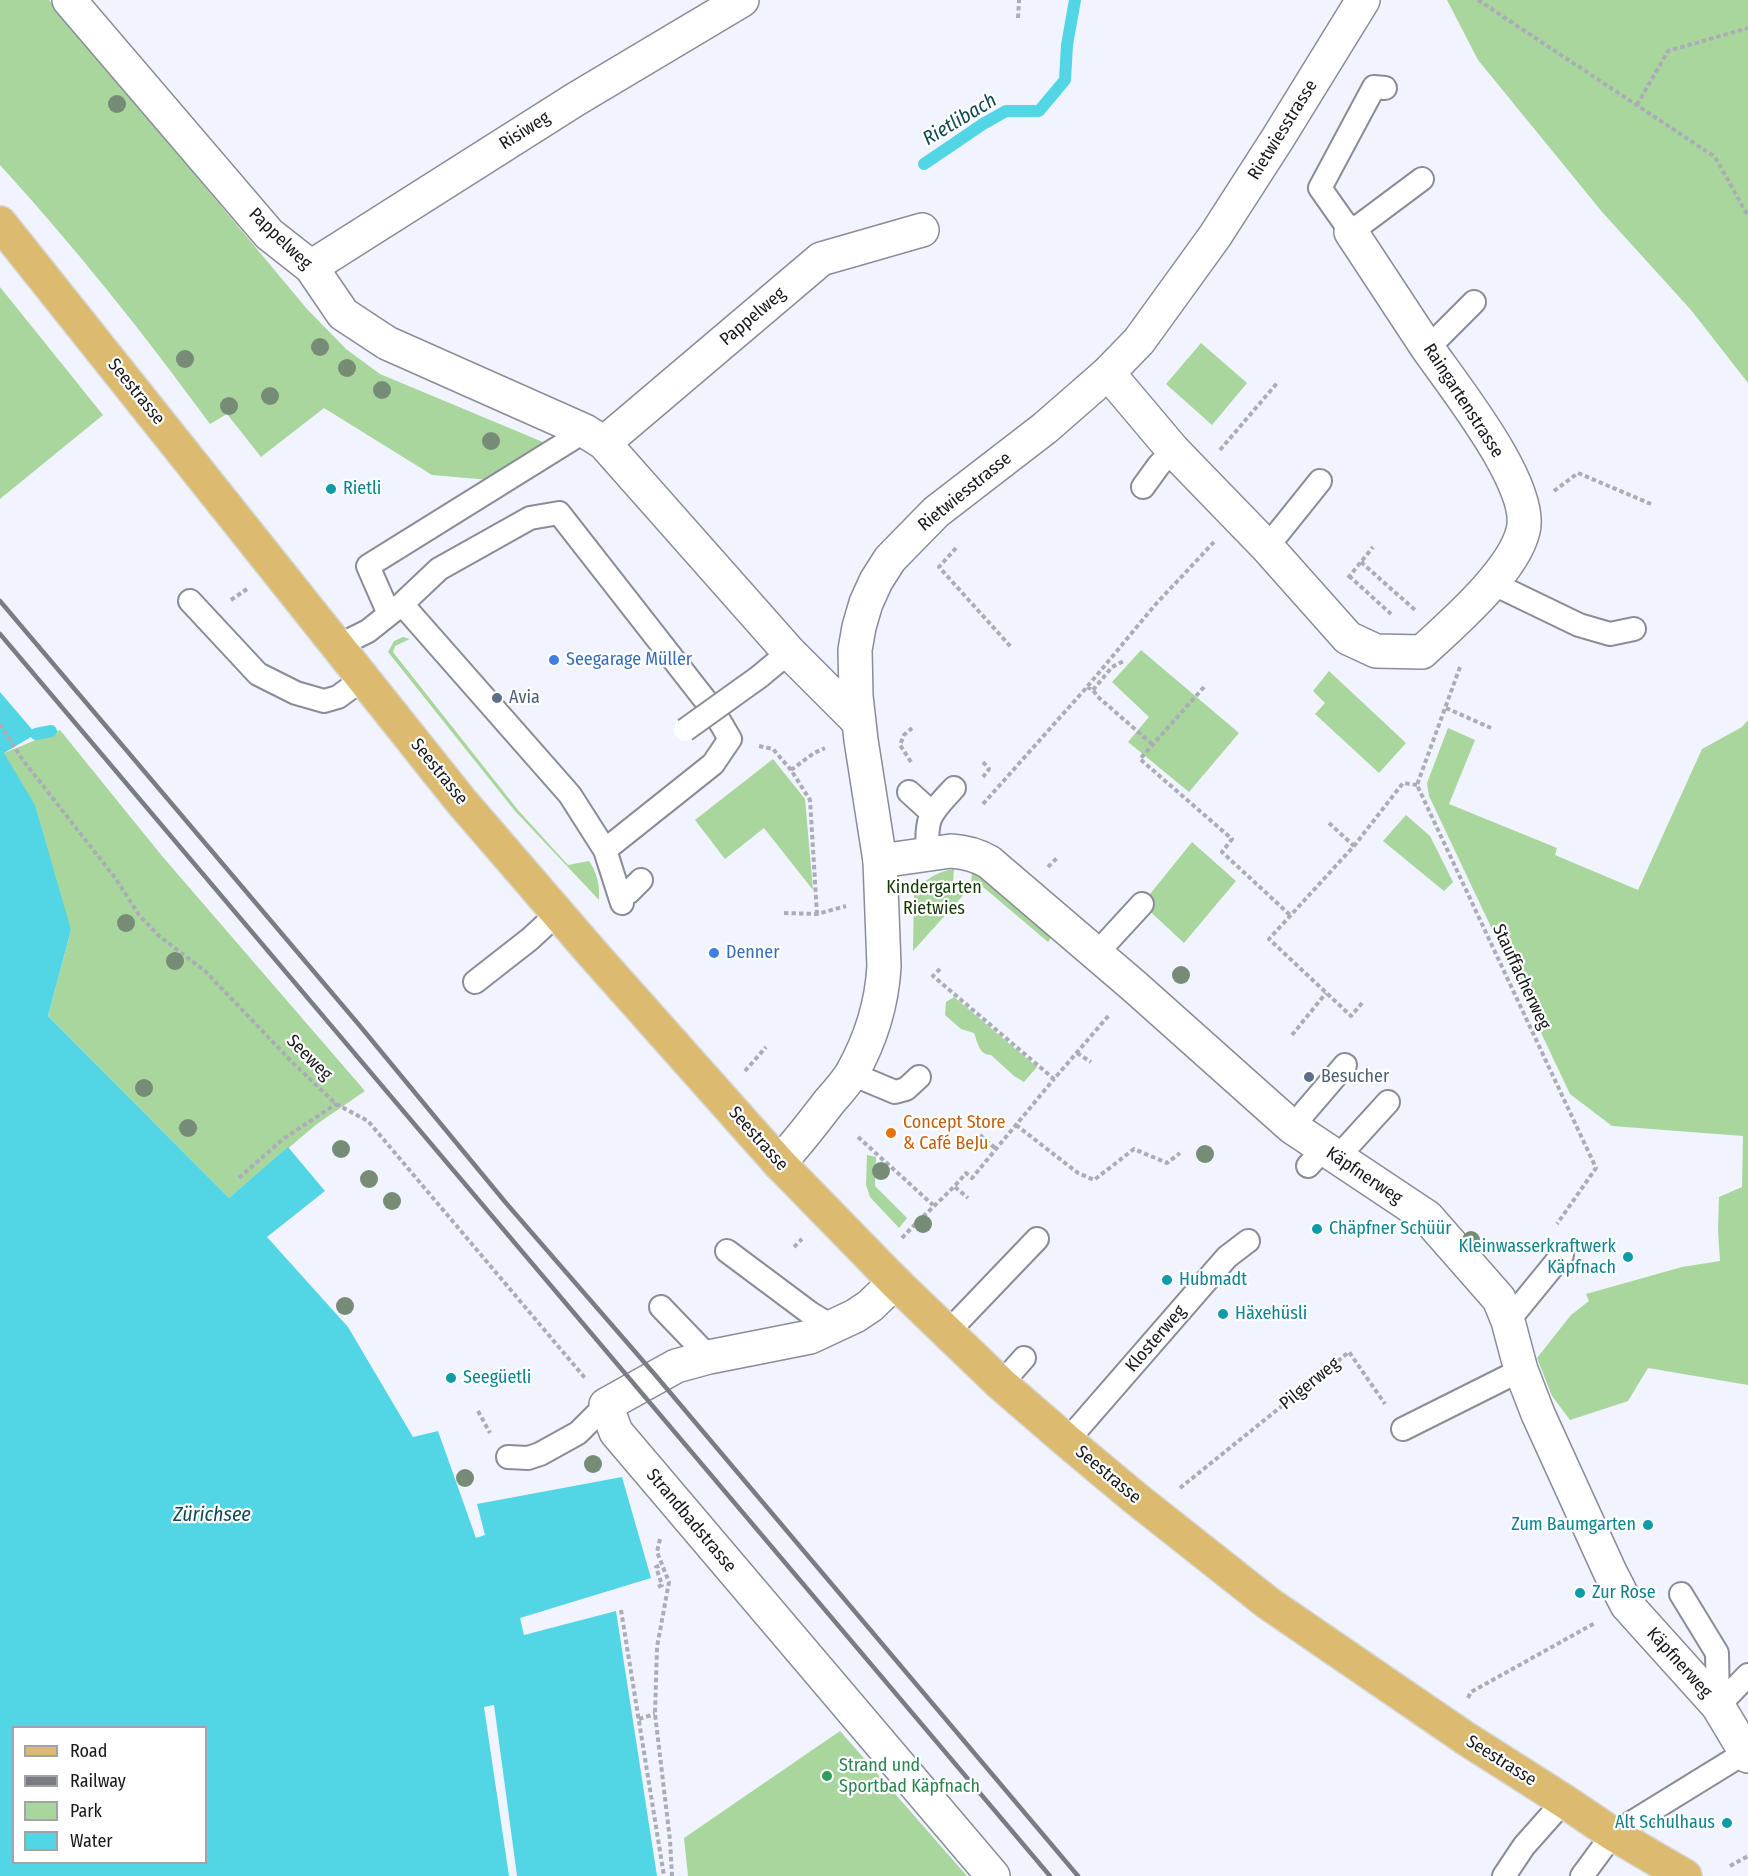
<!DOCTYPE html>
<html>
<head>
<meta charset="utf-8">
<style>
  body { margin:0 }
  #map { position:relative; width:1748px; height:1876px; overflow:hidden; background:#f1f3ff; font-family:"Fira Sans Condensed",sans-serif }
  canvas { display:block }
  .legend { position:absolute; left:12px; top:1726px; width:195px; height:138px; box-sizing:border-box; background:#fff; border:2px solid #a3a3a5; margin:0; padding:8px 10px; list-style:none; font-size:18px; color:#18191d }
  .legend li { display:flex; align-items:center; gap:12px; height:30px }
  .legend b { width:30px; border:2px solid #a3a3a5 }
</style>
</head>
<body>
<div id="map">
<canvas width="1748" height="1876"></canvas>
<ul class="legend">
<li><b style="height:8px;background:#dcbb70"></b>Road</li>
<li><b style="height:8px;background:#7a7c84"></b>Railway</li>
<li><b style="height:16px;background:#a9d69d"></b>Park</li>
<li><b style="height:16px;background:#52d6e6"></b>Water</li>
</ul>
</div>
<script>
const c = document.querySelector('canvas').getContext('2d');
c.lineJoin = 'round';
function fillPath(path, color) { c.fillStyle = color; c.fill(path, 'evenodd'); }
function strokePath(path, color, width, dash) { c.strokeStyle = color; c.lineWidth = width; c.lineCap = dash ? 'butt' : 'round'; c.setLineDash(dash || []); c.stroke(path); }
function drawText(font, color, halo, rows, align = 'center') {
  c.font = font + ' "Fira Sans Condensed",sans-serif'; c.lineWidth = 4.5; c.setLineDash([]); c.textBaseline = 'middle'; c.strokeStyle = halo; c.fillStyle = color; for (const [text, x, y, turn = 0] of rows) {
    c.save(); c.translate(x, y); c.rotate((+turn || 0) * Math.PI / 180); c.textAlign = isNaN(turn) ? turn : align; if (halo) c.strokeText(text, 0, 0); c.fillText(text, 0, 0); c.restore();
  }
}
const green = new Path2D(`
  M0,0h49l228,273 30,36 39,40 34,25 170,71 -60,35 -58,-5 -108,-67 -63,49 -34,-43 -17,10c-66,-90 -135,-177 -210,-259z
  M1447,0h301v383l-57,-73 -88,-97 -125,-153z
  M0,287l103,128 -103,84z
  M1201,343l46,40 -35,42 -46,-41z
  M403,637l7,2 -15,7 -2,6 125,158 50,55 21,-4c8,11 11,25 10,39l-84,-89 -127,-159 6,-11z
  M1141,650l98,83 -50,59 -61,-50 21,-25 -37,-35z
  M1329,671l77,72 -27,30 -64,-59 10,-11 -12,-12z
  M1748,720v665l-100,-17 -20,33 -58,19 -18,-24 -15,-38 34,-43 18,-14 -3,-7 96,-27 38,-6 -2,-31 1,-33 23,-10 1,-51 -131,-10 -42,-32 -141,-298 -2,-13 21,-55 27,12 -26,64 108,44 -2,7 83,35 64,-141 40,-22z
  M60,730l102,126 203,235 -48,33 -88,74 -181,-182 23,-86 -67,-177z
  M773,759l32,40 8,91 -49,-62 -39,31 -30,-39z
  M1406,815l24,21 23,46 -9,9 -61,-50z
  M1192,842l44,39 -52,62 -42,-39z
  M954,869l-1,16 18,1 1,-16 18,12 62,54 -4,6 -72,-61 -63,70 1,-59c12,-13 22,-20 40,-23z
  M954,997l83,70 -13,15 -10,-6 -23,-21c-12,0 -13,-12 -17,-22l-13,-4 -16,-14 1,-13z
  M867,1155l9,2 -1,29 32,32 -8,10 -29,-31 -4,-12z
  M840,1731l127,145h-279l-4,-38z`);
const water = new Path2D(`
  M0,692l36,42 -32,19 31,52 36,125 -23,86 181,182 59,-51 37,44 -58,46 81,90 65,110 25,-6 38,107 9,-3 -8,-31 145,-27 29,101 -131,40 4,17 92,-24 41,265h-657zM14,1728h192v134h-192z`);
const pier = new Path2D(`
  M494,1705l23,171h-8l-25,-169z`);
const stream = new Path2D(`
  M924,164l59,-40 23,-13h33l26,-31 2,-35 8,-45
  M36,734l15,-3`);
const path = new Path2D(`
  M1478,0l237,157 33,59
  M1018,18l1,-18
  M1637,105l31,-54 80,-23
  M1220,450l58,-68
  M1554,491l24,-18 73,31
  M956,548l-17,19 72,80
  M1361,562l54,48
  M1349,576l42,38
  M1348,578l25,-31
  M231,600l16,-11
  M1460,667l-43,118 179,383 -39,56
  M1087,687l6,3 4,6 55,48
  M1204,687l-64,72 92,80 -10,13 68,63
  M1093,690l19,-23 12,-6
  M1446,708l45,20
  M0,724l22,35 94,120 23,36 20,21 46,35 85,89 46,44 32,17 217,257
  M759,746l14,3 18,21 19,30 7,114
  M911,762l-11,-17 4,-10 8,-7
  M983,762l6,7 -6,8
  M791,770l23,-17 11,-5
  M983,804l104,-117 68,-82 59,-63
  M1329,823l25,23
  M1048,867l9,-9
  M784,913l33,1 29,-8
  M940,969l-7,7 121,103 56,-65
  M1362,1003l-11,13 -82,-77 85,-93 49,-63 14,2
  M1292,1035l34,-42
  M1077,1053l14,9
  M745,1071l21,-24
  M1016,1125l62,48 16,7 40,-31 33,14 13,-10
  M980,1135l16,14
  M858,1137l75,68
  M239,1178l44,-39 53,-35
  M955,1187l13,11
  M902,1238c21,-23 45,-42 64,-65l6,5 82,-99
  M794,1247l8,-8
  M478,1411l12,22
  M1180,1488l169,-136 36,52
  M660,1539l-3,13 12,30 -12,65 -2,67 15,126 2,36
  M658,1587l4,-2 -6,-18 5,-2
  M621,1610l43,266
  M1468,1698l3,-6 124,-69
  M639,1719l16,-5
  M1730,1866l18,-10`);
const service = new Path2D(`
  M1385,88l-11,-1 -54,101 31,44 71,-53
  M1428,348l46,-46
  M1143,487l16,-22 14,-15
  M1267,547l53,-66
  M1492,583l87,42 31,9 24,-5
  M190,601l68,73 38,19 28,8 14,-4 26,-19
  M402,604l168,191 35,55 17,53
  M389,614l-21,-48 217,-135
  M338,646l30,-15 34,-27 37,-35 91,-51 29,-5 154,197 17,29 -17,25 -108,86
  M759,677l30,-25
  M909,792l22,20
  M928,854c-3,-37 2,-40 26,-66
  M629,892l12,-12
  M1096,954l46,-50
  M475,982l55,-43 27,-25
  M852,1074l43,18 11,-3 13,-12
  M1292,1127l53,-62
  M1337,1158l51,-56
  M1308,1166l16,-17
  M727,1251l83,62 23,14
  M661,1307l48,50
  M1508,1321l54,-66
  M947,1333l90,-94
  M1001,1384l23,-26
  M1403,1429l118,-59
  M1067,1441l160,-184 21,-16
  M508,1457l20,1 12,-4 38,-21 28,-28
  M1681,1594l36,59 1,53
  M1718,1706l30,-31
  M1504,1876l20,-30 40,-45
  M1582,1876l31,-42 133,-82`);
const minor = new Path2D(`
  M69,0l200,234 42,33 32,47 44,29 198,88 19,12 185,209 69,69
  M311,267l265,-168 166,-99
  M1108,373l65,77 94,97 81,91 28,13 46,1c30,-28 91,-80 101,-121 12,-45 -71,-147 -97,-185 -25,-38 -50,-76 -75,-114
  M604,443l217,-184 101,-29
  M880,861l71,-10c15,1 26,4 38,11l145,124 158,141 135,90 72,82 9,22 13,49 17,44 72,158 17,33 91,101 30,50
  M895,1282l-25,24 -15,10 -45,21 -101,20 -33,9 -70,39 10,27 377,444`);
const secondary = new Path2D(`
  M779,1163c18,-19 34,-40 50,-61 8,-9 17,-19 23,-29 18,-32 30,-70 32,-107l-4,-105 -19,-121 -5,-44 -1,-46 4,-23 7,-24 10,-22 14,-22 46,-47 109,-84 63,-55 31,-32 76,-105 63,-98 85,-138`);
const primary = new Path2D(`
  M0,223l461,578 132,153 186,209 116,119 106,102 66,57 67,56 134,106 197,135 99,63 49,33 72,42`);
const rail = new Path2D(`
  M0,601l360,425 146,177 151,174 421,499
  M0,634l1050,1242`);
const serviceBridge = new Path2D(`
  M685,730l74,-53`);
const trees = [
  [117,104],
  [320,347],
  [185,359],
  [347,368],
  [382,390],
  [270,396],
  [229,406],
  [491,441],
  [126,923],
  [175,961],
  [1181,975],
  [144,1088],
  [188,1128],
  [341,1149],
  [1205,1154],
  [881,1171],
  [369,1179],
  [392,1201],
  [923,1224],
  [1471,1240],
  [345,1306],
  [593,1464],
  [465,1478]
];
const markers = [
  [331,489,6,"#0f9aa8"],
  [554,660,6,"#3f7fe0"],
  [497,698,6,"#5c6f8a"],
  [714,953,6,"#3f7fe0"],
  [1309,1077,6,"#5c6f8a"],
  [891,1133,6,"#e8710a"],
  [1317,1229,6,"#0f9aa8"],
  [1628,1257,6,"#0f9aa8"],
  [1167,1280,6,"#0f9aa8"],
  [1223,1314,6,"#0f9aa8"],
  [451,1378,6,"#0f9aa8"],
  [1648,1525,6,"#0f9aa8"],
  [1580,1593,6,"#0f9aa8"],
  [827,1776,6,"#2e9e5b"],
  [1727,1823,6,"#0f9aa8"]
];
const streetNames = [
  ["Rietwiesstrasse",1283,130,-58],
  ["Risiweg",525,131,-32],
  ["Pappelweg",280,239,44],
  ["Pappelweg",753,317,-40],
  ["Seestrasse",136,392,51],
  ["Raingartenstrasse",1463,401,57],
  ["Rietwiesstrasse",965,492,-39],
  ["Seestrasse",439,772,51],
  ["Stauffacherweg",1521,977,65],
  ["Seeweg",309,1058,45],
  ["Seestrasse",758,1139,48],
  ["Käpfnerweg",1364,1176,34],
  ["Klosterweg",1156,1339,-49],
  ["Pilgerweg",1310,1384,-39],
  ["Seestrasse",1108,1475,40],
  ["Strandbadstrasse",691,1521,50],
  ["Käpfnerweg",1679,1663,48],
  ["Seestrasse",1501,1761,32]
];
const cultureNames = [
  ["Rietli",343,489],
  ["Chäpfner Schüür",1329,1229],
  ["Kleinwasserkraftwerk",1616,1247,"right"],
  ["Käpfnach",1616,1268,"right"],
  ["Hubmadt",1179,1280],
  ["Häxehüsli",1235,1314],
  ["Seegüetli",463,1378],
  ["Zum Baumgarten",1636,1525,"right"],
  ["Zur Rose",1592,1593],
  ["Alt Schulhaus",1715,1823,"right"]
];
const shopNames = [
  ["Seegarage Müller",566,660],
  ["Denner",726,953]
];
const serviceNames = [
  ["Avia",509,698],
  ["Besucher",1321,1077]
];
const parkNames = [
  ["Kindergarten",934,888],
  ["Rietwies",934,909]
];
const foodNames = [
  ["Concept Store",903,1123],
  ["& Café BeJu",903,1144]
];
const leisureNames = [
  ["Strand und",839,1766],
  ["Sportbad Käpfnach",839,1787]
];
const waterNames = [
  ["Rietlibach",960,120,-31],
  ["Zürichsee",212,1515]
];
fillPath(green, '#a9d69d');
fillPath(water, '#52d6e6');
fillPath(pier, '#f1f3ff');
strokePath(stream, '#52d6e6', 12);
strokePath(service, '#8a8c97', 26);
strokePath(minor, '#8a8c97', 36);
strokePath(secondary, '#8a8c97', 36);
strokePath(primary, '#d5d6d6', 36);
strokePath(path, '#abadb6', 4, [4.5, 3]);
strokePath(service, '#fff', 22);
strokePath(minor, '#fff', 33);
strokePath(secondary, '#fff', 33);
strokePath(primary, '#dcbb70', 33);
strokePath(rail, '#7a7c84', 4.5);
strokePath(serviceBridge, '#8a8c97', 26, []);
strokePath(serviceBridge, '#fff', 22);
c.fillStyle = '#768c76';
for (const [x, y] of trees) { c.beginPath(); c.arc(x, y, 9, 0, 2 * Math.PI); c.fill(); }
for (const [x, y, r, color] of markers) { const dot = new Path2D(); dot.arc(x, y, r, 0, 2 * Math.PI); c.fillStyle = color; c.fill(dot); strokePath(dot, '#fff', 2); }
drawText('18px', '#18191d', '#fff', streetNames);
drawText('18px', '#0d838f', '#fff', cultureNames, 'left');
drawText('18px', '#366cbe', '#fff', shopNames, 'left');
drawText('18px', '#4e5e75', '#fff', serviceNames, 'left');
drawText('18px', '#123806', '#fff', parkNames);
drawText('18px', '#c56008', '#fff', foodNames, 'left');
drawText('18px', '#27864d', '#fff', leisureNames, 'left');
drawText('italic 20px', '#0f4a51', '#fff', waterNames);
</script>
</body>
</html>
